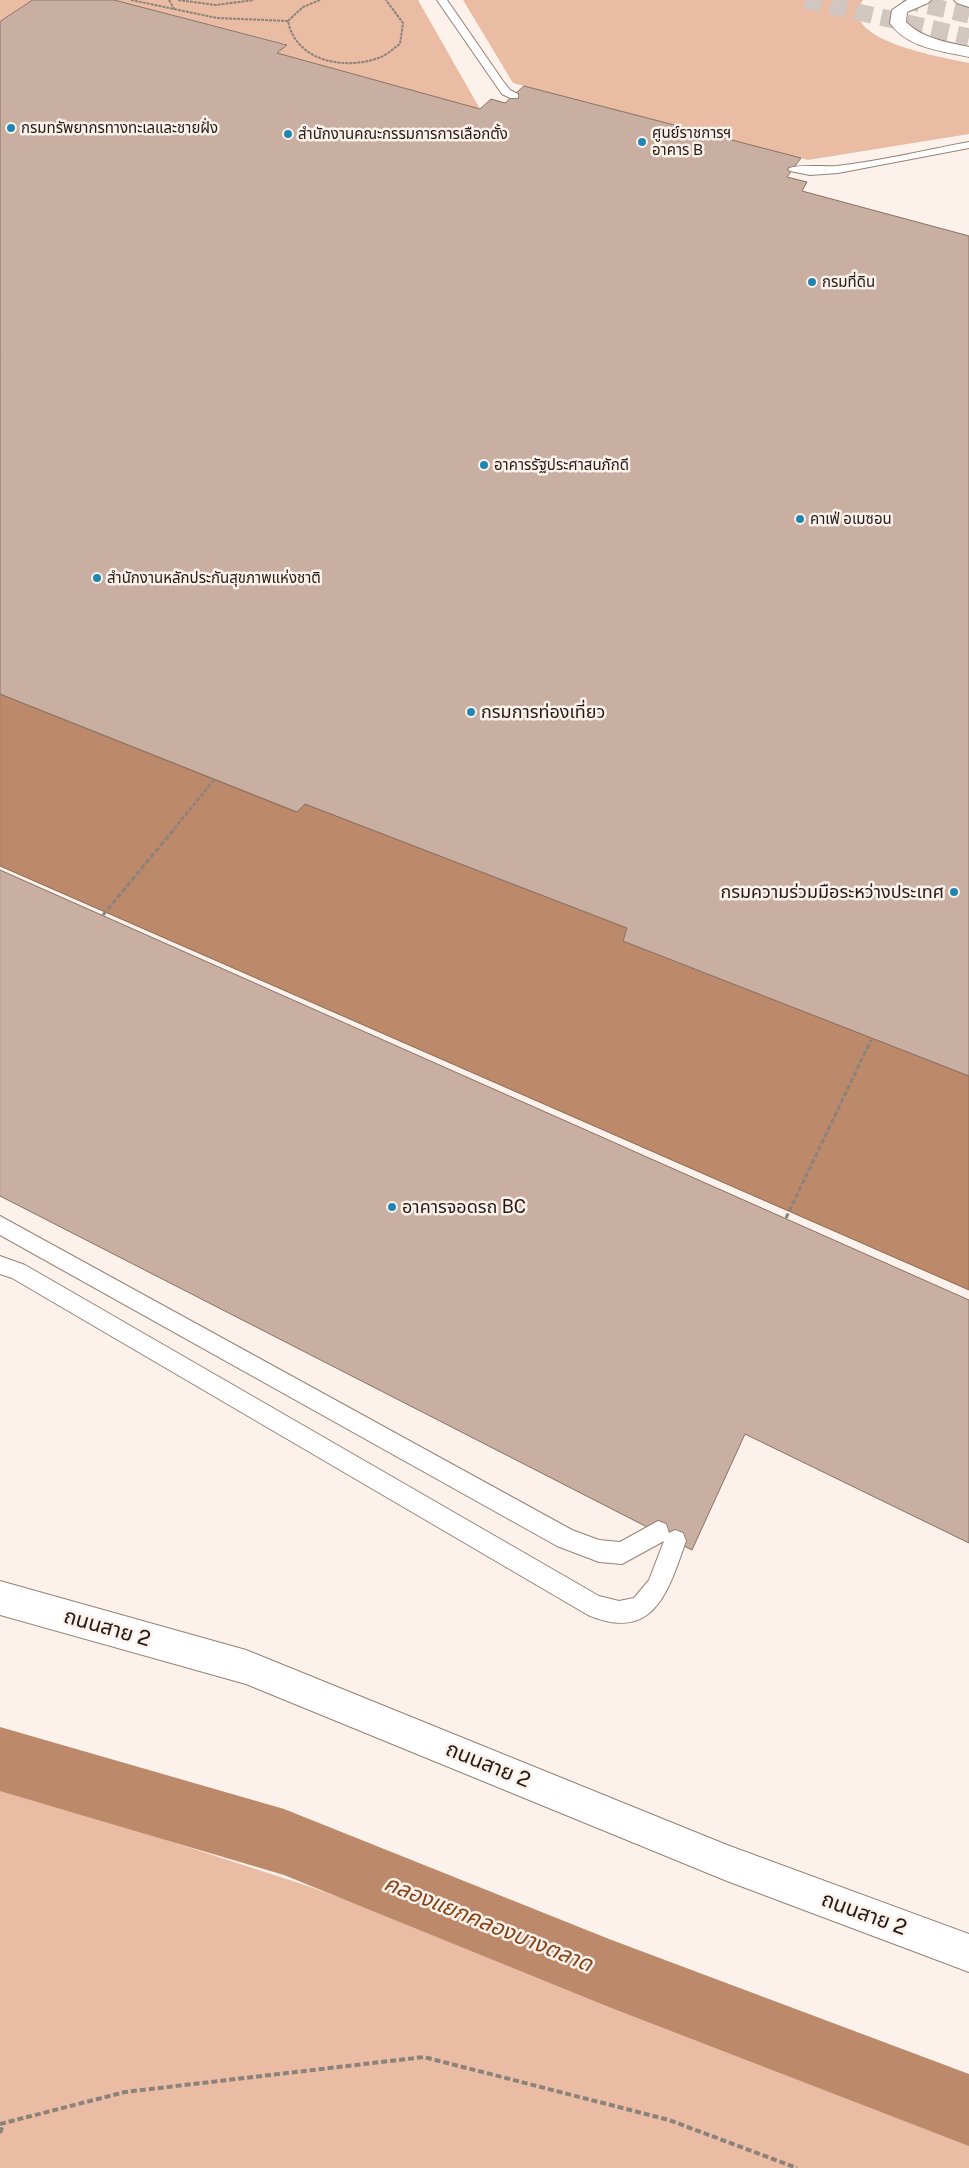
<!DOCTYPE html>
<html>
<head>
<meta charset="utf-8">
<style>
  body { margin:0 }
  canvas { display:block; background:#fcf1eb }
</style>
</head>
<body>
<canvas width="969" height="2168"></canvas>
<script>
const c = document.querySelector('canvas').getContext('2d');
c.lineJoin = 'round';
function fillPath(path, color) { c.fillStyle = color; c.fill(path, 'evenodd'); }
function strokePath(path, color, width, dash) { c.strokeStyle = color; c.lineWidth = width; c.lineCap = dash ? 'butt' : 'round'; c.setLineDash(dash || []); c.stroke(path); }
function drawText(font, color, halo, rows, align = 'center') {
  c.font = font + ' "Public Sans","Noto Sans Thai",sans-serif'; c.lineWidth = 5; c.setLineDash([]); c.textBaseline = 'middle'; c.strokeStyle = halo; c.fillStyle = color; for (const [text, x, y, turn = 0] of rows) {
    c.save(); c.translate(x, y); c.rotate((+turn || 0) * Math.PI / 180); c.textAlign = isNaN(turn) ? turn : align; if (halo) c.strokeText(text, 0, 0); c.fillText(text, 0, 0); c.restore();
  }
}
const green = new Path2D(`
  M0,0h33l-33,22z
  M114,0h304l62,109 -203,-56 9,-9z
  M463,0h400c-29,40 83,58 106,63v71l-161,26 -284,-74 -11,-3z
  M0,1786l311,101 658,244v37h-969z`);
const water = new Path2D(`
  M0,694l296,118 9,-8 322,124 -3,13 345,135v214l-969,-424z`);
const canal = new Path2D(`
  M0,1727l284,82 325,130 360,135v72l-360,-139 -325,-132 -284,-84z`);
const building = new Path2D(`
  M33,0h81l173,45 -10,8 203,56 11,-10 14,4 19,-17 277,72 -14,19 20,5 -5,9 167,45v840l-346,-135 4,-13 -322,-124 -8,8 -297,-118v-672z
  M0,870l969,430v243l-224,-109 -53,116 -692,-354z`);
const minorTunnel = new Path2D(`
  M805,0l164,37
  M903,0l66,15`);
const pathFar3 = new Path2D(`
  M131,0l86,18 71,3
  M169,0l5,9
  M178,0l38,5 38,-5
  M320,0l-17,7 -15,14c8,41 58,50 93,36 7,-3 13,-9 19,-13l3,-21 -17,-23`);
const pathFar2 = new Path2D(`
  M174,829l40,-49`);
const pathFar1 = new Path2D(`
  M103,915l72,-87
  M786,1218l85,-178`);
const path = new Path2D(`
  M0,2124l125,-32 299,-35 245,63 128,48
  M0,2133l3,-8`);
const service = new Path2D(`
  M437,0h10l56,81 7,9 8,4v4h-8l-8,-4z
  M969,142v6l-131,25 -28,2 -20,-4 -2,-2c5,-5 39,-2 49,-3 44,-5 88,-16 132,-24z
  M0,1216l572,314 27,10 21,2 38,-21 8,3 3,9 6,-3 8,3 3,8c-18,51 -32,102 -98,74l-576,-337 -12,-4v-18l25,9 574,331 20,5 15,-3 15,-18 15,-39 -42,23 -23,-2 -42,-16 -557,-311z`);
const minor = new Path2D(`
  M907,0h24l-3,3 -21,9 -1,10c17,17 41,20 63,25v10c-27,-6 -62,-9 -79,-34l2,-13z
  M954,0h15v7l-12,-4z`);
const tertiary = new Path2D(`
  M0,1581l246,69 481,195 242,89v38l-242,-91 -481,-197 -246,-69z`);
const markers = [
  [11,128,5,"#2086af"],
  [288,134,5,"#2086af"],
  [642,142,5,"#2086af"],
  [812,282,5,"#2086af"],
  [484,465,5,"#2086af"],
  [800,519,5,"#2086af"],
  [97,578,5,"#2086af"],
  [471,712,5,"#2086af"],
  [954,892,5,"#2086af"],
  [392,1207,5,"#2086af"]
];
const farPoinames = [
  ["กรมทรัพยากรทางทะเลและชายฝั่ง",21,128],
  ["ศูนย์ราชการฯ",652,133],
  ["อาคาร B",652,150],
  ["สำนักงานคณะกรรมการการเลือกตั้ง",298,134],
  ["กรมที่ดิน",822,282],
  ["อาคารรัฐประศาสนภักดี",494,465],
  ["คาเฟ่ อเมซอน",810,519],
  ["สำนักงานหลักประกันสุขภาพแห่งชาติ",107,578]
];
const poiNames = [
  ["กรมการท่องเที่ยว",481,712],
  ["กรมความร่วมมือระหว่างประเทศ",944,892,"right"],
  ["อาคารจอดรถ BC",402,1207]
];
const nearStreetnames = [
  ["ถนนสาย 2",107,1628,16],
  ["ถนนสาย 2",488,1765,22],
  ["ถนนสาย 2",864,1914,20]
];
const nearWaternames = [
  ["คลองแยกคลองบางตลาด",488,1924,22]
];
fillPath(green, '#e9bca3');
fillPath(water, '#bc896b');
strokePath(water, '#8e6851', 1);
fillPath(canal, '#bc896b');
fillPath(building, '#c8afa1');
strokePath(building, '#887164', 1);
strokePath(minorTunnel, '#d1c6c0', 17, [17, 9]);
strokePath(service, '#978072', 2);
strokePath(minor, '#978072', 2);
strokePath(tertiary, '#978072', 2);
strokePath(pathFar3, '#8c827c', 2, [3, 1]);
strokePath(pathFar2, '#8c827c', 2.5, [4, 2]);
strokePath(pathFar1, '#8c827c', 3, [5, 2.5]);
strokePath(path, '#8c827c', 4, [6, 3]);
fillPath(service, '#fff');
fillPath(minor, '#fff');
fillPath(tertiary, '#fff');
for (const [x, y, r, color] of markers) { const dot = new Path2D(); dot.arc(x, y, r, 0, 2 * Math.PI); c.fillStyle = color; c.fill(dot); strokePath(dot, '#fcf1eb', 2); }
drawText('15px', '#241a15', '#fcf1eb', farPoinames, 'left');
drawText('18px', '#241a15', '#fcf1eb', poiNames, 'left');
drawText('21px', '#241a15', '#fcf1eb', nearStreetnames);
drawText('italic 22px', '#854316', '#fcf1eb', nearWaternames);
</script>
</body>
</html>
